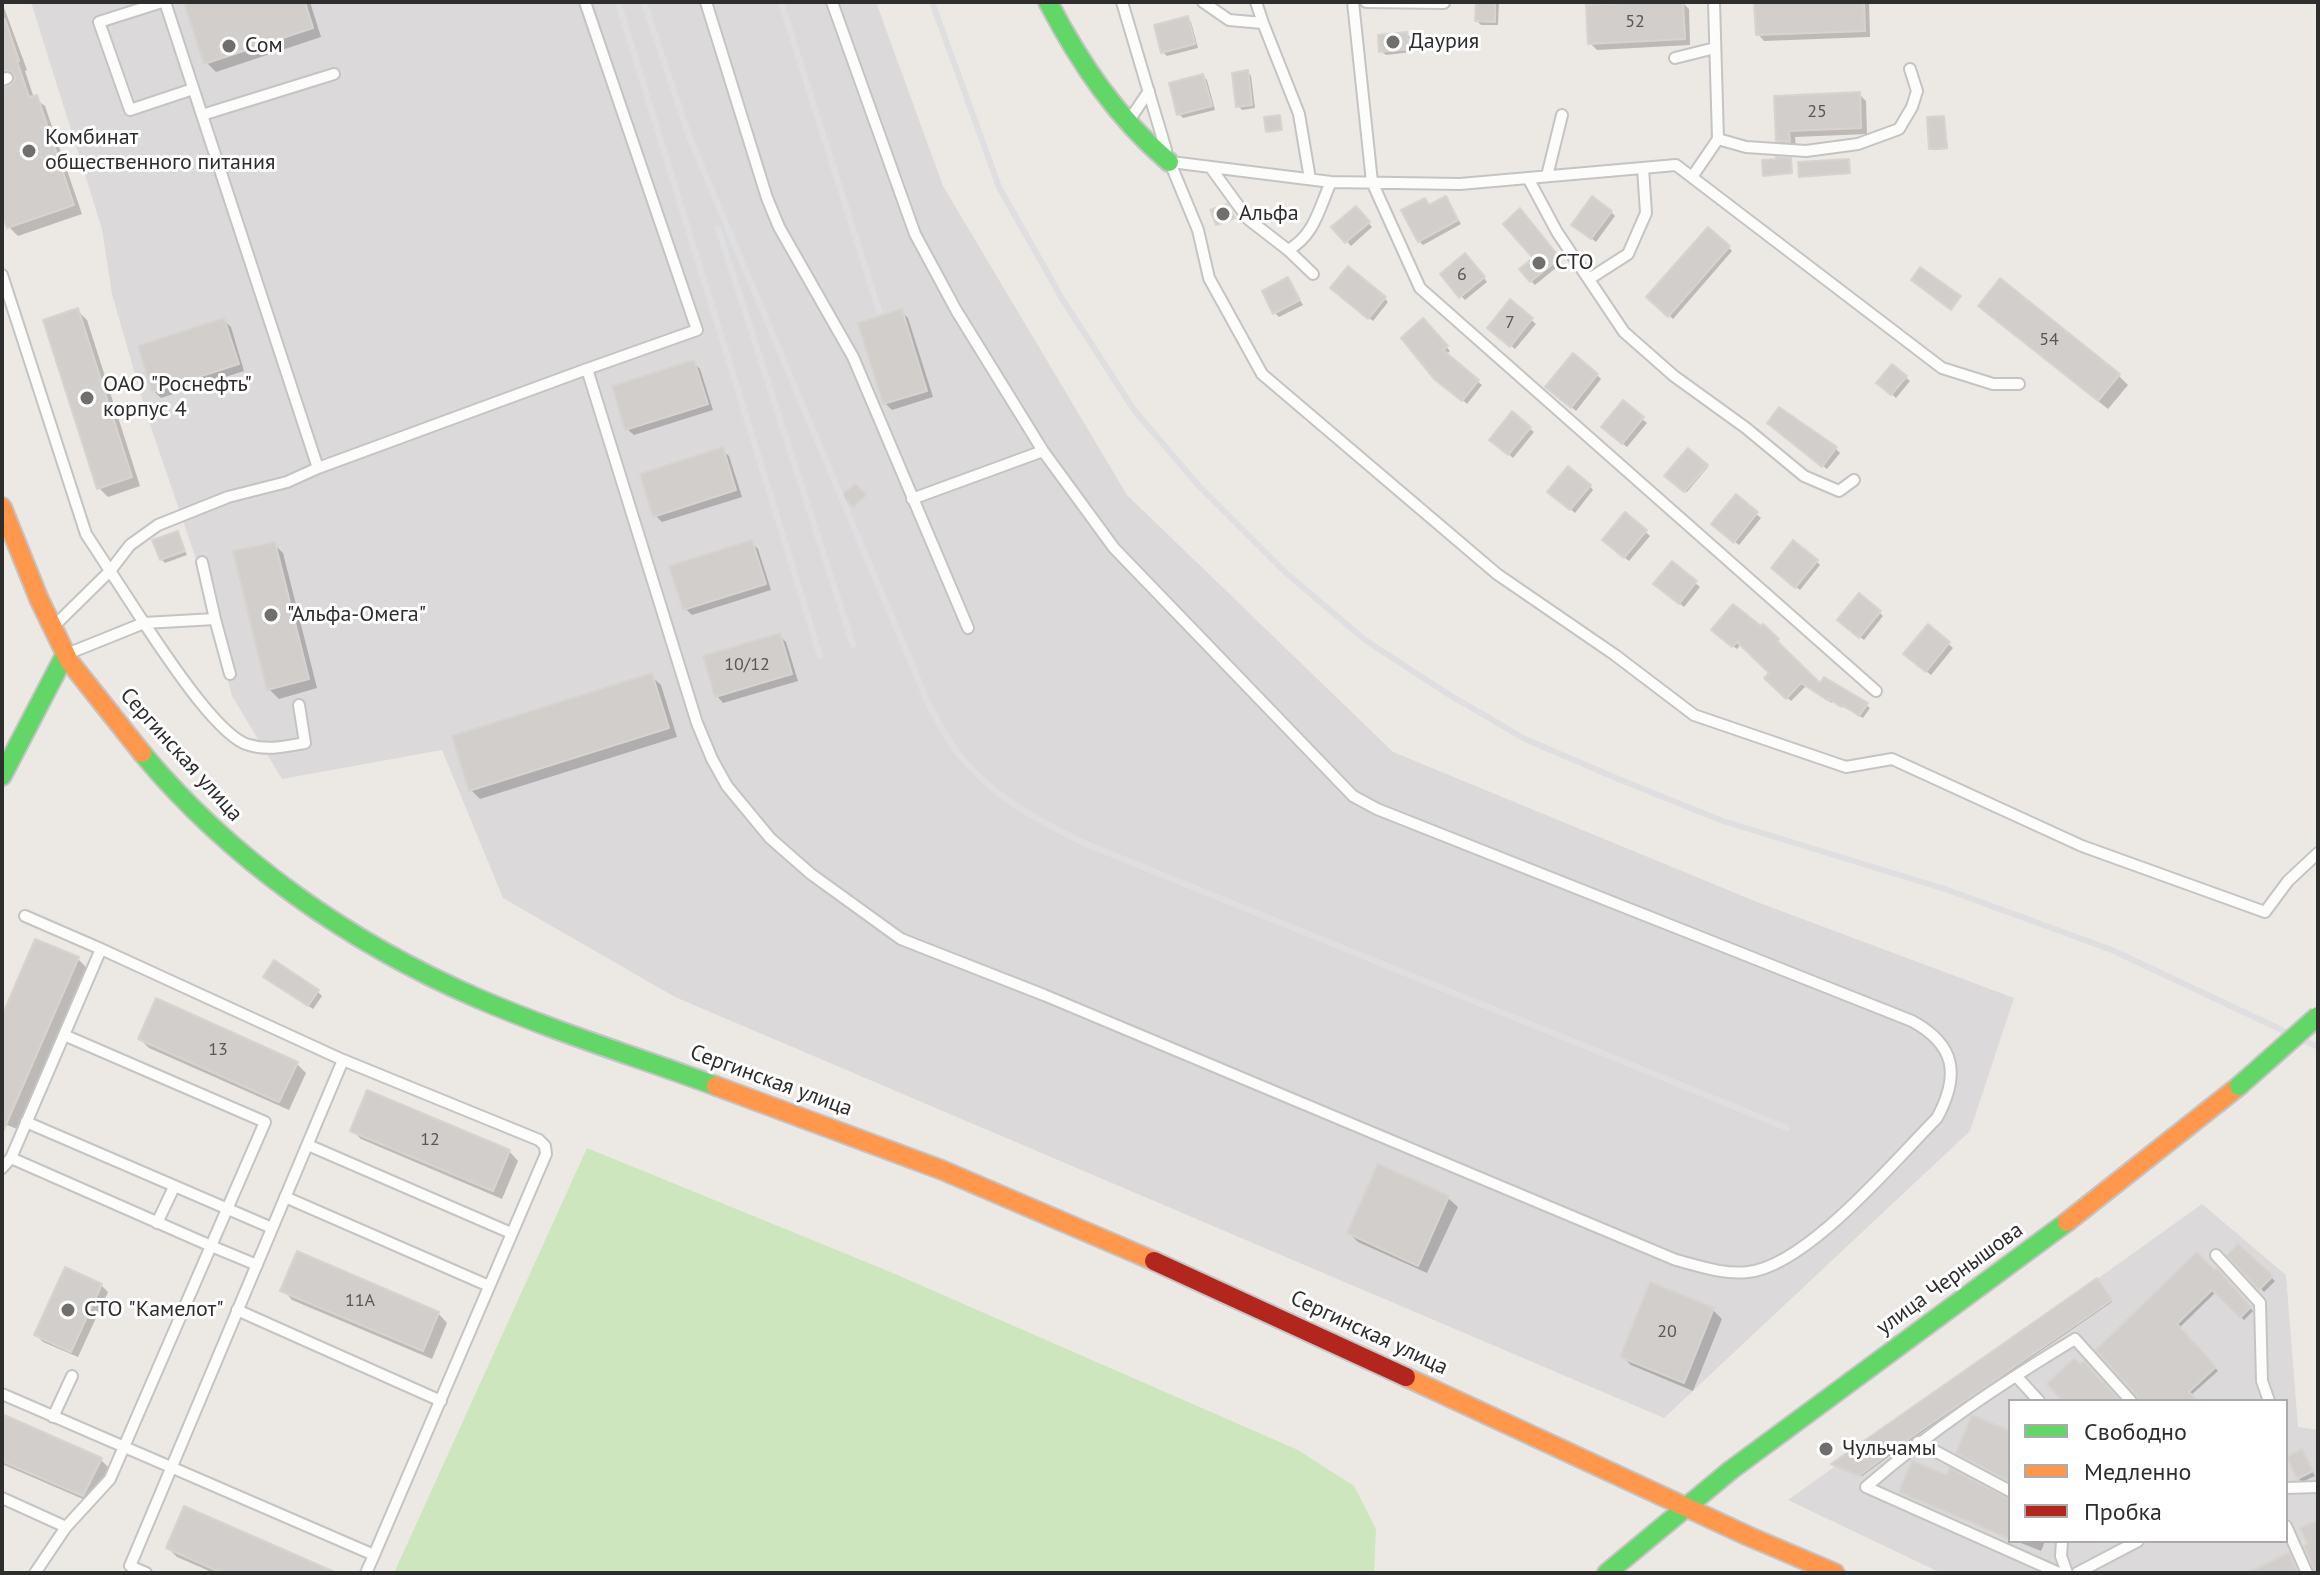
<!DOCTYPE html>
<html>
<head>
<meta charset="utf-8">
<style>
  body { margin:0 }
  #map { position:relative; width:2320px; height:1575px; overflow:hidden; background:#ece8e4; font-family:"PT Sans",sans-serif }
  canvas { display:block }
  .frame { position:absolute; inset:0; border:4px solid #2e2e2e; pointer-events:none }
  .legend { position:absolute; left:2008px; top:1399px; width:280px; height:144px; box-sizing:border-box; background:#fff; border:2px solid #ababab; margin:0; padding:10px 14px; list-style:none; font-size:24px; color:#2e2e2e }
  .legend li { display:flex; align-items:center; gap:16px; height:40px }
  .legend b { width:40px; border:2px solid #ababab }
</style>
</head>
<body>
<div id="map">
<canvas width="2320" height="1575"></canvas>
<div class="frame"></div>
<ul class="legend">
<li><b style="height:10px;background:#63d668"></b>Свободно</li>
<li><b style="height:10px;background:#ff974d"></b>Медленно</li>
<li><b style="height:10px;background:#b3261e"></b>Пробка</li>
</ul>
</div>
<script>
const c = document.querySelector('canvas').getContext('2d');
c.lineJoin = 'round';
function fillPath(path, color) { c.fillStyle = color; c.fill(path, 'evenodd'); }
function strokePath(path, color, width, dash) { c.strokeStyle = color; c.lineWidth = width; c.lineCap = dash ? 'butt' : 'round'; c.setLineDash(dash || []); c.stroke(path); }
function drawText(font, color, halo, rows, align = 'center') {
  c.font = font + ' "PT Sans",sans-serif'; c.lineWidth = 6; c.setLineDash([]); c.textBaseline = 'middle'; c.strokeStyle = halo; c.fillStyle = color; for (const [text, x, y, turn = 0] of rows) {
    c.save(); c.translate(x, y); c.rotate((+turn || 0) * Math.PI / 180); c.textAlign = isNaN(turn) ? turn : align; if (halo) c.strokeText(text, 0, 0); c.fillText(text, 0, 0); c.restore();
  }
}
const industrial = new Path2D(`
  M31,2h845l67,184 184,309 266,257 364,150 257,96 -44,133 -306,287 -989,-421 -172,-99 -61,-148 -160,29 -50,-83 -38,-143 -47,-137 -35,-122 -10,-65z
  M2202,1204l84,71 12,152 20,3v143h-377l-153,-73zM2010,1401h276v140h-276z`);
const green = new Path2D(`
  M587,1148l301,123 410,179 56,36 22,43 -2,44h-980z`);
const shadow = new Path2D(`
  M2,2l25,68 -2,1 9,27 11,8 37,108 -64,22 -9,-9 -7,-19zM18,79l-7,8 -7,2 1,-6z
  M186,2h124l11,35 -105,35 -10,-10z
  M1478,2h21l-1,23h-17l-4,-4z
  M1682,2l7,7 1,36 -93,5 -7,-7z
  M1756,2h113l1,35 -106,4 -6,-7z
  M1187,18l4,4 7,26 -31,8 -4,-4z
  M1407,34l4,4 1,14 -26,3 -5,-4z
  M1247,72l4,4 4,32 -13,2 -4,-4z
  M1203,76l4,4 8,30 -32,8 -4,-4z
  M1859,94l7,7 1,33 -72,3 1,11 -12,-1 -6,-7 -2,-42z
  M1944,118l4,31 -15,1 -2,-2z
  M1849,161l2,13 -50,2z
  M1446,199l15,25 -38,21 -4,-4 6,-41 5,7z
  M1356,209l16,18 -21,19 -17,-19z
  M1611,212l4,4 -19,26 -18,-14z
  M1524,215l38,48 -27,22 -4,-4 4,-23z
  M1728,247l4,4 -59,68 -24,-22z
  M1469,259l18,23 -22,18 -4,-4z
  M1288,280l15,25 -24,12 -4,-4z
  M1337,292l47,6 4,4 -15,19z
  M1510,302l26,22 -21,25 -21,-17z
  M77,310l10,10 53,166 -32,11 -9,-9z
  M901,311l7,7 25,79 -41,13 -7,-7z
  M1990,315l129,61 9,9 -20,24z
  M224,321l7,6 13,44 -83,27 -7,-7z
  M1423,321l27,30 -5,4 37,30 -15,19 -29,-27z
  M693,362l7,7 13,41 -79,25 -7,-6z
  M1892,366l18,15 -14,17 -17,-15z
  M1597,375l4,4 -25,32 -24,-20z
  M1623,403l24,20 -20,24 -20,-16z
  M1512,414l22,18 -21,26 -17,-15z
  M1774,427l62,22 4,4 -13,16z
  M722,450l7,6 13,41 -80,25 -7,-7z
  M1688,451l20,16 -21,25 -20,-16z
  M1590,486l3,4 -18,23 -21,-18z
  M1736,497l25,21 -22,27 -21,-17z
  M1625,515l25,21 -21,25 -21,-17z
  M177,534l10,21 -22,8 -4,-4z
  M751,542l7,7 13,41 -79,25 -7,-7z
  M274,544l9,9 34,135 -38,11 -10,-10z
  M1816,561l4,4 -20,25 -23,-19z
  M1672,564l28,23 -16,20 -24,-19z
  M1879,612l4,4 -19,24 -20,-16z
  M1763,626l18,18 -2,2 42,40 45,19 4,3 -7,10 -30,-17 -1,2 -26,-17 -15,15 -24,-23 5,-5 -31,-29 -4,5 -20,-15 44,-5z
  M1928,626l25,22 -22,27 -21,-17z
  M779,635l7,7 12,39 -75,22 -6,-7z
  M651,676l10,9 16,52 -197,62 -9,-9z
  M78,959l9,9 -70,161 -15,-6v-102z
  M270,980l48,12 4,4 -9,13z
  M140,1039l156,24 10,10 -17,37 -140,-62z
  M352,1130l157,21 9,10 -16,38 -141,-60z
  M1379,1167l69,31 10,9 -31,66 -69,-31 -9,-9z
  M2238,1247l37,34 -11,11 -34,-36z
  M2215,1273h5l33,38 -9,9 -28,-28 -37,36 39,43 -28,25 5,5h-55l-1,-6 -41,-45z
  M2097,1281l15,21 -197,135 -53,39 -28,-12z
  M101,1285l7,7 -30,65 -35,-15 -7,-7z
  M283,1290l155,23 9,10 -15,36 -140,-59z
  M1713,1310l9,9 -29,72 -62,-26 -9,-9z
  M2,1417l99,43 8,8 -17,35 -90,-39z
  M2302,1452l13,24 -13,6 -4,-4z
  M2016,1541h29l-4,10z
  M168,1548l160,25h-114l-37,-16z`);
const building = new Path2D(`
  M184,2h121l8,26 -109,36z
  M1476,2h19v20l-20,-1z
  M1640,2h43l2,37 -97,5 -2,-39z
  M1754,2h110l1,29 -109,4z
  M1188,16l7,28 -34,9 -7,-28z
  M2,19h3l14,42h-2l12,36 8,-2 37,110 -67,23 -5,-14v-126l9,-3 4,-7 -4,-7h-9z
  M1407,32l2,17 -30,3 -1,-17z
  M1248,70l4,35 -16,2 -4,-34z
  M1203,74l9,32 -35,9 -8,-32z
  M1860,92l1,36 -72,3 1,11 -14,-1 -2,-45z
  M1280,115l2,15 -16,2 -2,-15z
  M1944,116l3,32 -18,1 -2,-32z
  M1776,157l15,1 1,15 -29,3 -1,-16 14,-1z
  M1849,159l1,14 -51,4 -1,-15z
  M1446,196l12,24 -40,22 -17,-32 24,-12 4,7z
  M1592,196l20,15 -21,28 -20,-14z
  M1227,204l8,14 -19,7 -6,-15z
  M1356,206l14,16 -25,21 -14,-16z
  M1520,208l40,50 -30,24 -11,-13 14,-11 -30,-34z
  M1708,227l22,19 -62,71 -22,-20z
  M1465,253l20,24 -26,21 -19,-24z
  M1348,266l38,31 -18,22 -38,-31z
  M1920,267l41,29 -10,14 -40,-30z
  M1288,277l12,23 -27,14 -11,-23z
  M2000,278l120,96 -22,27 -120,-95z
  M1510,299l23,19 -23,29 -23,-19z
  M78,308l54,169 -35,12 -54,-169z
  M902,309l25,82 -44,13 -25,-81z
  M224,318l15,46 -87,28 -14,-46z
  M1423,318l25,28 -5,4 36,30 -17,21 -27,-21 -34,-42z
  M1573,353l25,21 -27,34 -26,-21z
  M694,360l14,44 -83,26 -13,-44z
  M1892,364l15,12 -16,19 -15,-12z
  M1623,400l21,17 -22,27 -21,-17z
  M1779,407l58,40 -15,20 -55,-44z
  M1512,411l19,16 -23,28 -19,-15z
  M723,447l13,43 -83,27 -13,-43z
  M1688,448l20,17 -24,27 -20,-16z
  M1568,466l23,19 -21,25 -23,-18z
  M855,484l11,11 -13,12 -11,-12z
  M1736,494l22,18 -24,31 -23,-19z
  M1625,512l22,18 -23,28 -22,-18z
  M178,531l7,20 -25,9 -8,-20z
  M752,540l14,44 -83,26 -14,-44z
  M1793,540l25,20 -23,28 -24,-20z
  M275,542l34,137 -42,11 -34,-139z
  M1672,561l25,20 -18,23 -26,-20z
  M1859,593l22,18 -22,27 -22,-18z
  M1733,604l28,22 2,-2 16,15 -2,2 43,42 4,-6 44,26 -9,13 -16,-11 -2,2 -12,-8 -2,1 -26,-17 -15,16 -22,-21 5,-5 -32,-31 -5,5 -21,-17z
  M1928,624l22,18 -24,30 -23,-18z
  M780,633l12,41 -77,23 -12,-41z
  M652,673l17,55 -200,63 -17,-55z
  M35,939l44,18 -77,177v-118z
  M274,960l45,30 -11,16 -45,-29z
  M156,998l142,64 -19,40 -141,-63z
  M367,1090l143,60 -17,41 -143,-60z
  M1378,1164l71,32 -31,70 -71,-33z
  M2238,1244l35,32 -14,14 -32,-34z
  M297,1251l142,61 -16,39 -143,-60z
  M2197,1252l17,18 3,-2 34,39 -11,11 -28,-28 -35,34 39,43 -27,25 9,9h-59l-2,-5 -41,-46z
  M65,1267l37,17 -31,68 -37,-17z
  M2097,1278l15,22 -199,136 -54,40 -28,-12z
  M1650,1282l64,26 -30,75 -64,-26z
  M2074,1358l6,6 4,-3 36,40h-57l-16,-17z
  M2,1414l100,44 -19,38 -81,-35z
  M1972,1415l38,16v51l-54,-29z
  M2302,1449l11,22 -16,8 -10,-22z
  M1912,1461l35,14 3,-7 60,31v40l-111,-47z
  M184,1506l153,67h-115l-56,-25z
  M2318,1520v53h-3l-11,-27 4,-2 -8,-16z
  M2289,1553l9,20h-51z`);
const lane = new Path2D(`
  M162,2l-63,20 31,88 63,-21
  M165,2l37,113
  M585,2l112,328 -110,39
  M706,2l61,196 12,29 74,130 115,271
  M1122,2l44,148
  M1203,2l26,18 34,3 36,91 11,65
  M1256,2l7,21
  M1353,2l19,180 48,106 456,403
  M1366,2l78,1
  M1675,58l40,-10
  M2,80l5,-2
  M1130,119l19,-28
  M1718,139l28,8 60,4 52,-7 41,-15 13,-22 5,-16 -7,-22
  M1171,162l160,20 129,2 216,-19 266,203 51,16h26
  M1171,165l27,65 11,48 53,96 235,200 118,81 79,60 152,52 46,-8 190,87 183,66 23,-31 30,-28
  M1211,168l37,51 40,31 25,24
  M1547,176l15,-61
  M1692,177l26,-38 -4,-137
  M1528,178l29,54 67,100 50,44 72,52 58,48 35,15 15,-11
  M1288,250c27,-15 31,-42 43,-68
  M2,275l84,259 58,89 71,-4 -13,-57
  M1589,279l39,-25 18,-41 -3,-45
  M318,468l-116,-353 132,-41
  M912,499l131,-48
  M215,619l15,55
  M54,626l56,-55 20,-26 28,-20 70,-28 59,-15 31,-14 269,-99 110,354 15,36 15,27 43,52 41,36 90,65 143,56 632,265c23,6 48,15 72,12 59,-6 147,-112 189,-154 23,-43 19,-73 -25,-97l-535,-212 -24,-13 -239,-248 -71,-97 -87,-141 -41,-76 -83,-232
  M67,654l77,-31c19,28 74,114 105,122 19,6 38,1 56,-2l-6,-38
  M25,916l76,33
  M26,1122l246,106
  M308,1145l203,88
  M11,1158l200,88 54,-124 -201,-87
  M2,1168l9,-10 90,-209 242,111 196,80 6,6 1,8 -172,401
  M285,1197l204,89
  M157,1223l17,-36
  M2216,1255l44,48 2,78 7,20
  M237,1310l204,91
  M2017,1377l22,24
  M2,1394l372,161 -8,18
  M53,1417l19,-41
  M1918,1442l92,49
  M2286,1488l32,-1
  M2,1498l64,29
  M2286,1526l21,47
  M2062,1541l-1,15 6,17
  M35,1573l31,-46 44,-48 101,-233 46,19
  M146,1573l-16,-7 213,-506
  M2059,1573l-193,-86c67,-58 133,-102 209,-148l56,62
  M2077,1573l61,-32`);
const fast = new Path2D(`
  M1048,2c32,61 68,115 121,160
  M142,753c89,107 208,190 335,245 76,33 160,59 239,88
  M2,776l63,-121
  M1607,1573l124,-103 336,-248`);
const slow = new Path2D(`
  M2,507l37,92 30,62 73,92
  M716,1086l226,84 212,91
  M2067,1222l172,-136
  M1406,1377l342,159 87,37`);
const jam = new Path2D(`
  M1154,1261l252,116`);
const rail = new Path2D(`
  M618,2l202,654
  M644,2l45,134 239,567c9,17 18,34 29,49 34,44 78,67 127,91l703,285
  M781,2l98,309
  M932,2l67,185 62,110 73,113 65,76 86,86 80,68 83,54 77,45 91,39 107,43 222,68 167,61 206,97
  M718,228l135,417`);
const fastBridge = new Path2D(`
  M2239,1086l79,-70`);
const markers = [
  [1393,42,8,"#706f6e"],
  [229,46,8,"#706f6e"],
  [29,151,8,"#706f6e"],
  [1223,214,8,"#706f6e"],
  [1539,263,8,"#706f6e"],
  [87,398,8,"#706f6e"],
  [271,615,8,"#706f6e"],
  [68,1310,8,"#706f6e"],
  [1826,1449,8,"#706f6e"]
];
const numberNames = [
  ["52",1635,22],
  ["25",1817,112],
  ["6",1462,275],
  ["7",1510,323],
  ["54",2049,340],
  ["10/12",747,665],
  ["13",218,1050],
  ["12",430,1140],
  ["11А",360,1301],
  ["20",1667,1332]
];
const poiNames = [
  ["Даурия",1409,42],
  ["Сом",245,46],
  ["Комбинат",45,138],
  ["общественного питания",45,163],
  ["Альфа",1239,214],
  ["СТО",1555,263],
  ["ОАО \"Роснефть\"",103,385],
  ["корпус 4",103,410],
  ["\"Альфа-Омега\"",287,615],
  ["СТО \"Камелот\"",84,1310],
  ["Чульчамы",1842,1449]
];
const streetNames = [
  ["Сергинская улица",181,755,48],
  ["Сергинская улица",771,1081,20],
  ["улица Чернышова",1950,1279,-36],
  ["Сергинская улица",1369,1333,25]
];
fillPath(industrial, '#dcd9db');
fillPath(green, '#cee6be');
fillPath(shadow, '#0003');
fillPath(building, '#d1cecb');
strokePath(building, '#d7d4d0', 2);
strokePath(lane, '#c5c4c5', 14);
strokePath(fast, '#c5c4c5', 22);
strokePath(slow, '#c5c4c5', 22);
strokePath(jam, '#c5c4c5', 22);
strokePath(lane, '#fcfcfb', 10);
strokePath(fast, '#63d668', 18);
strokePath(slow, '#ff974d', 18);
strokePath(jam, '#b3261e', 18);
strokePath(rail, '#dfdfe1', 6);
strokePath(fastBridge, '#c5c4c5', 22, []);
strokePath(fastBridge, '#63d668', 18);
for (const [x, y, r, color] of markers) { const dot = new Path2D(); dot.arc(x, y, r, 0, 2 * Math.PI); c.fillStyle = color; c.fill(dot); strokePath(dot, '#fff', 3); }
drawText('18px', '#585857', null, numberNames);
drawText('22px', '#2e2e2e', '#fff', poiNames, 'left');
drawText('22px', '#2e2e2e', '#fff', streetNames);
</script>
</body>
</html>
